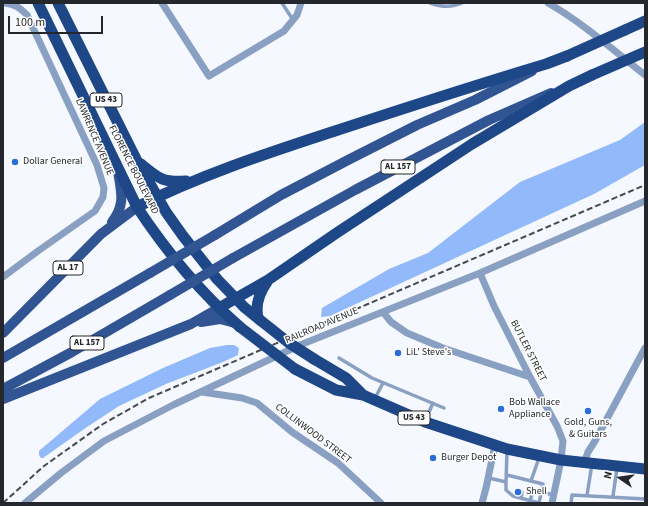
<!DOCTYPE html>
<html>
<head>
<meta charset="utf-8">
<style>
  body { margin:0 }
  #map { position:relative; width:648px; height:506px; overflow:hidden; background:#f5f8fe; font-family:"Source Sans 3",sans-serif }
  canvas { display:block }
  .frame { position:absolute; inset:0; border:4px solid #24272c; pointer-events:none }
  .north { position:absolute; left:600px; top:458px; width:40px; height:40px; -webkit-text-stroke:3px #fff; paint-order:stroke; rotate:283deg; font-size:11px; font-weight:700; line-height:16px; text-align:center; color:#24272c }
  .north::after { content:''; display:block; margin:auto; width:14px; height:18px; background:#24272c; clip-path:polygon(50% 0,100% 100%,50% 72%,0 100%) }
  .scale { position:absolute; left:8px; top:16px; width:95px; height:18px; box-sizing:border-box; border:2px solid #24272c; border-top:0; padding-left:5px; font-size:12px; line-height:14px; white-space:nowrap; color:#24272c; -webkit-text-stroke:3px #fff; paint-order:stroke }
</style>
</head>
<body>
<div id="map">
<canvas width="648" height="506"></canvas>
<div class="frame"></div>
<div class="north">N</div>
<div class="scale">100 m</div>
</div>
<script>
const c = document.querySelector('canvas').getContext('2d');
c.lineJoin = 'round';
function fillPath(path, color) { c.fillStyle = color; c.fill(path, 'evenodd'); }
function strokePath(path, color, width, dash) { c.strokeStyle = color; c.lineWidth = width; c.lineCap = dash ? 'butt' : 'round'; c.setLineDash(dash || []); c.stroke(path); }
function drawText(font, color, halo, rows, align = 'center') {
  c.font = font + ' "Source Sans 3",sans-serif'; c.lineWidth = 3; c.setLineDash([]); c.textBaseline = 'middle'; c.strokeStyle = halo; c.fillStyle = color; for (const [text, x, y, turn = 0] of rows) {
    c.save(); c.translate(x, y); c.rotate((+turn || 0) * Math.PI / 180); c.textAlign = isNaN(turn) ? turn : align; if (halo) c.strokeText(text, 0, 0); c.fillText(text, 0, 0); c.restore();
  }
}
const forest = new Path2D(`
  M645,122v43l-51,29 -264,122 -9,1 1,-9 67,-39 39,-16 92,-71 100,-42z
  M227,345h7l5,3 -1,7 -15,7 -57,22 -47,22 -32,21 -44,31h-2l-2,-3v-4l61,-52 63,-31 47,-20z`);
const service = new Path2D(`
  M282,3l11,17
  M430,3c11,4 21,5 32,0
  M339,358l33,20 72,30
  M375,398l8,-15
  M425,421l8,-18
  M507,475l36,9 -4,19
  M489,478l17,4 1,-31
  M531,481l8,-23
  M506,482v8l7,6 26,7
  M541,492l13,3
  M587,495l5,-31
  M613,496l4,-28
  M521,498l1,-6
  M530,501l2,-7
  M571,503l1,-8 73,4`);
const minor = new Path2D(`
  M162,3l47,73 75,-45 13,-16 4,-12
  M548,3c35,20 65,47 97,72
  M480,273l14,33 36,71 27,49 6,15 -2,19 -9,43
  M3,277l35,-26 57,-40 8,-14 1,-9 -7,-23 -70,-150c-7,-7 -12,-11 -22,-12
  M383,312l8,10 16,11 36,15 87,29
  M202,392l40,6 15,5 35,29 46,31 43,40
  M584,463l4,-11 7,-11 50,-93
  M25,503l36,-30 43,-32 69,-36 127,-60 180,-72 165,-72
  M482,503l4,-15 9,-43`);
const primary = new Path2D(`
  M112,222c14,-18 9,-30 6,-51
  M215,235l66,-40 69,-36 67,-34 58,-25 57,-29
  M233,258l122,-68 134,-70 62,-27
  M201,322l19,-3 15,4
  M3,333l98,-99 36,-27
  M3,358l147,-85
  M3,389l69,-37 98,-57
  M3,399l188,-75 28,-16`);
const trunk = new Path2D(`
  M38,3l99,204c29,44 63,85 103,120
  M58,3l78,156 30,53 17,24 34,43 27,28 16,13
  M625,30l20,-9
  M141,164c17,14 22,19 45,17
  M137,207c63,-32 131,-54 198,-76 70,-23 141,-46 211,-67l21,-8
  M219,308l49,-28 70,-48 134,-88 97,-58 23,-11
  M258,318c-3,-14 1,-25 9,-36
  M314,359l32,19 17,17
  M295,369l41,21 27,5 62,27 82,27 54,11 84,9`);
const rail = new Path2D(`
  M3,503l41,-37 59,-42 46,-26 496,-213`);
const primaryBridge = new Path2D(`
  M150,273l65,-38
  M170,295l63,-37`);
const trunkBridge = new Path2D(`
  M567,56l58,-26
  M592,75l53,-23
  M260,320l29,23 25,16
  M240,327l55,42`);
const markers = [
  [15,162,4,"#2b6edb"],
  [398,353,4,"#2b6edb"],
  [501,409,4,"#2b6edb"],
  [588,411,4,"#2b6edb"],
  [433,458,4,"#2b6edb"],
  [518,492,4,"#2b6edb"]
];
const shields = [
  [106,100,32],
  [398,167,34],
  [68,268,30],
  [87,343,34],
  [414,418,32]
];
const shieldNames = [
  ["US 43",106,100],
  ["AL 157",398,167],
  ["AL 17",68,268],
  ["AL 157",87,343],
  ["US 43",414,418]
];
const streetNames = [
  ["LAWRENCE AVENUE",94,137,67],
  ["FLORENCE BOULEVARD",133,170,63],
  ["RAILROAD AVENUE",322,326,-23],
  ["BUTLER STREET",528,351,63],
  ["COLLINWOOD STREET",313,434,37]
];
const poiNames = [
  ["Dollar General",23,162],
  ["LiL' Steve's",406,353],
  ["Bob Wallace",509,403],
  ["Appliance",509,415],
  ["Gold, Guns,",588,423,"center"],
  ["& Guitars",588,435,"center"],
  ["Burger Depot",441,458],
  ["Shell",526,492]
];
fillPath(forest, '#92b9fa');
strokePath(service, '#8aa0c3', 3.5);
strokePath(minor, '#8aa0c3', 7);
strokePath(primary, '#305592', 10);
strokePath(trunk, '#1e4788', 11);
strokePath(rail, '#46494f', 2, [6, 3]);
strokePath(primaryBridge, '#305592', 10);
strokePath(trunkBridge, '#1e4788', 11);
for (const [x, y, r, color] of markers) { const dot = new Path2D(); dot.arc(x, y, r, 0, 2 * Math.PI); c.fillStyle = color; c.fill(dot); strokePath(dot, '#fff', 1.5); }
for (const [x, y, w] of shields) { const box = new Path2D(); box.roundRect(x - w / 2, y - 7, w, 14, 3); c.fillStyle = '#fff'; c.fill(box); strokePath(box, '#24272c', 1); }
drawText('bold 9px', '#24272c', null, shieldNames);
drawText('10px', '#24272c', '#fff', streetNames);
drawText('10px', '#24272c', '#fff', poiNames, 'left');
</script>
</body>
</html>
